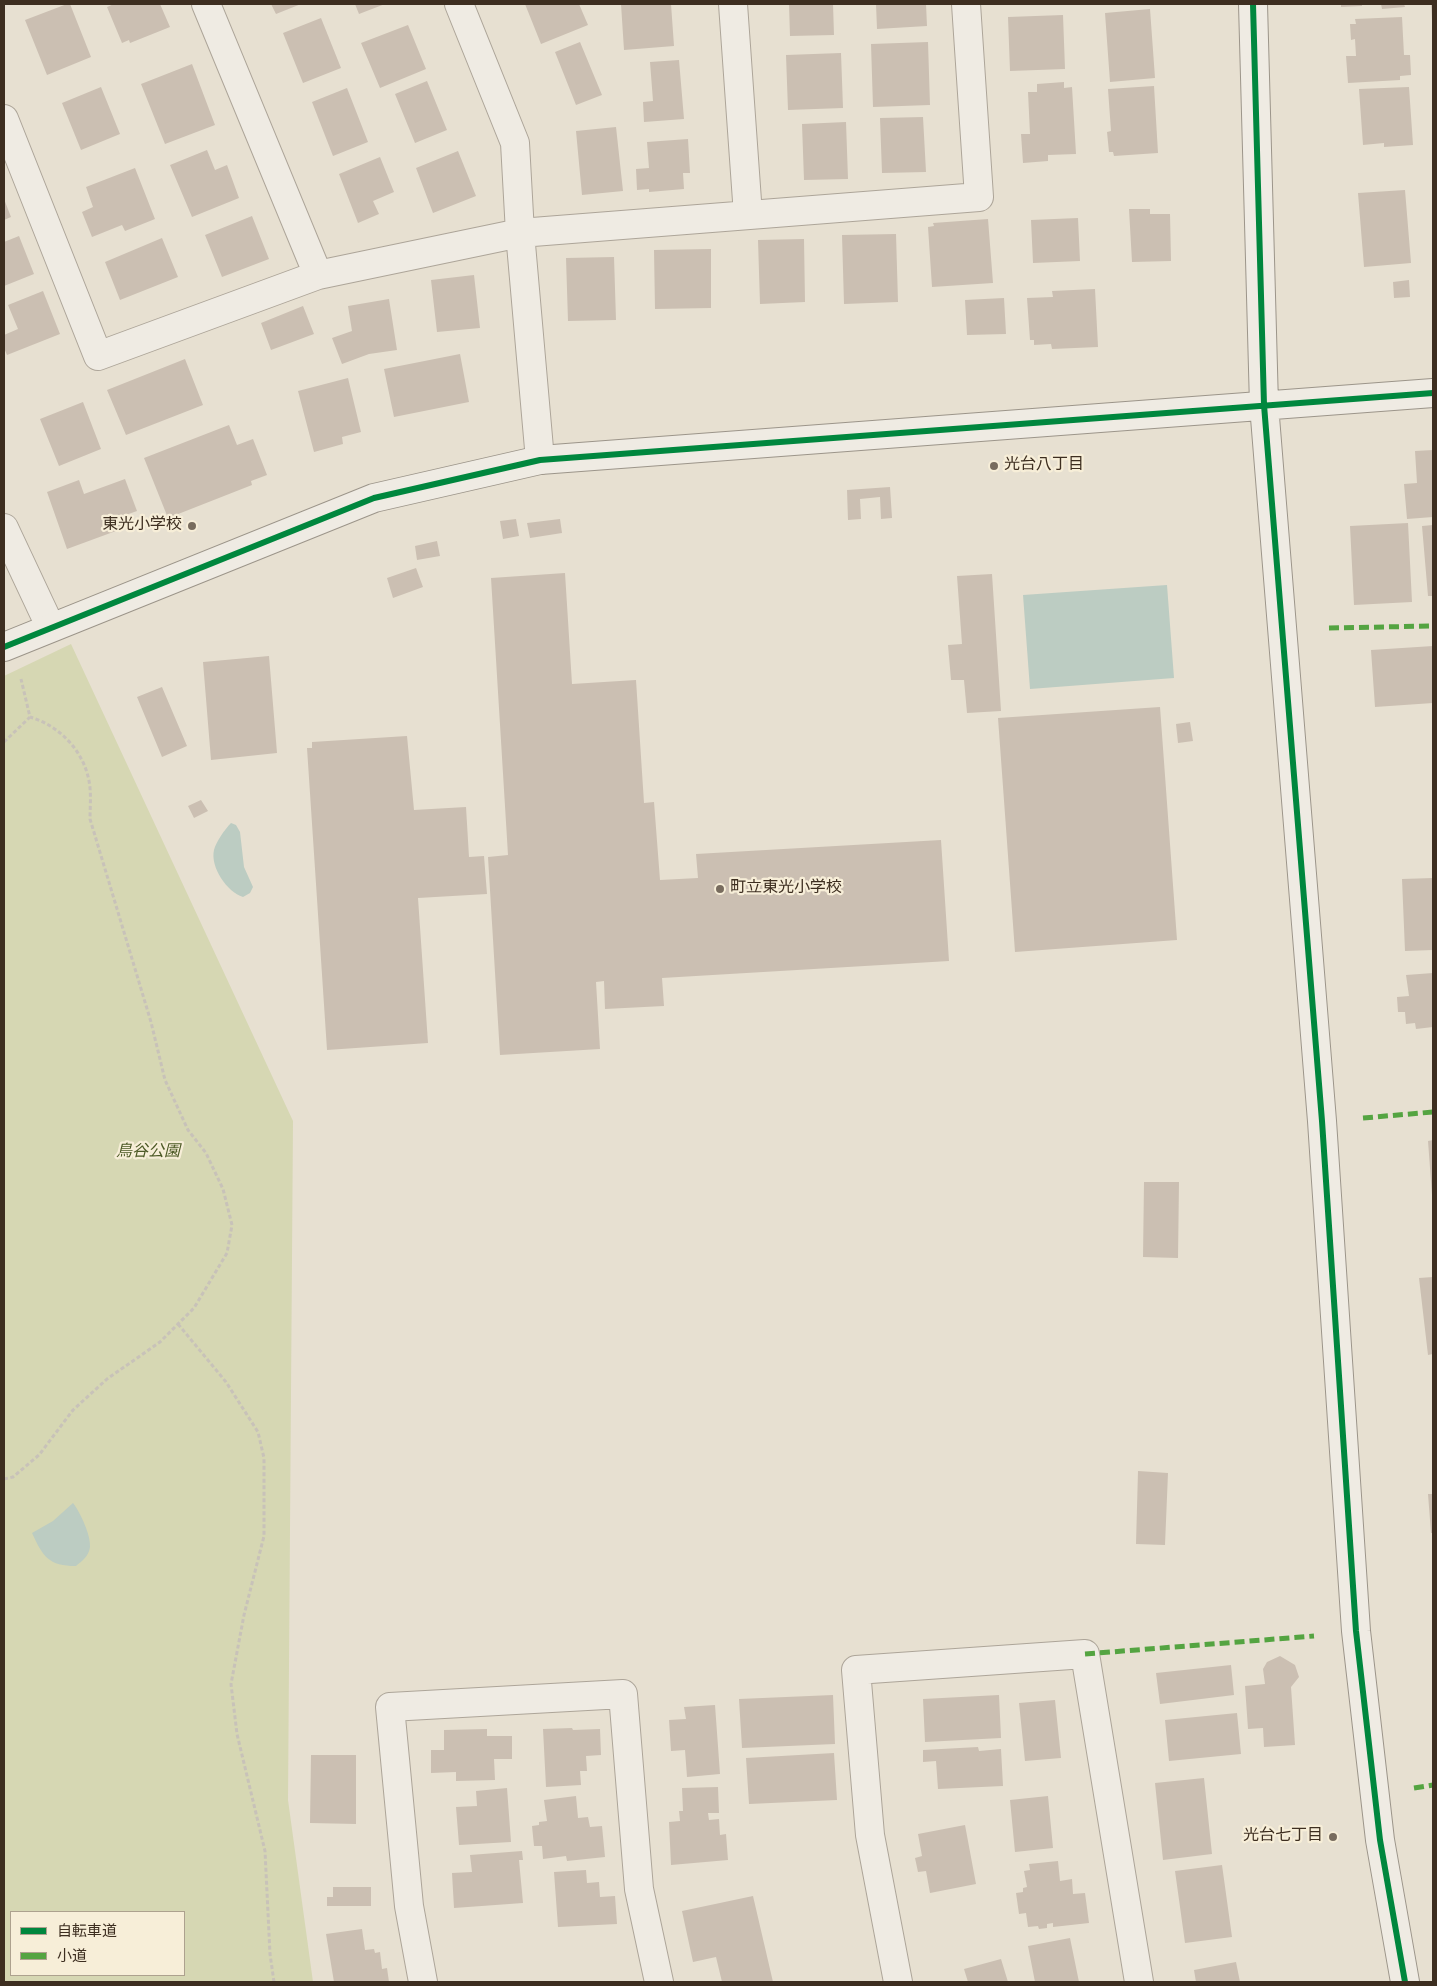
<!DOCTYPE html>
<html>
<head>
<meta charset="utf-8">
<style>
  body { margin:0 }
  #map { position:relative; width:1437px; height:1986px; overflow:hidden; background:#e7e0d1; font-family:Spectral,"Noto Sans JP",serif }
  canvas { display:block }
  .frame { position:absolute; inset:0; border:5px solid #3d2e20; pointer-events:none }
  .legend { position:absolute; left:10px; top:1911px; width:175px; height:65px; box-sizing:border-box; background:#f7eed8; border:1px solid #ada18e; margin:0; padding:6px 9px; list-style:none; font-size:15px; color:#3d2e20 }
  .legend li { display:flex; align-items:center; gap:10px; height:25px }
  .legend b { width:25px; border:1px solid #ada18e }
</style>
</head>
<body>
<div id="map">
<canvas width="1437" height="1986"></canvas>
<div class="frame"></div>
<ul class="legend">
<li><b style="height:6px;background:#00873e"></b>自転車道</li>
<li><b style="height:6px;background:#54a441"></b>小道</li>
</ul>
</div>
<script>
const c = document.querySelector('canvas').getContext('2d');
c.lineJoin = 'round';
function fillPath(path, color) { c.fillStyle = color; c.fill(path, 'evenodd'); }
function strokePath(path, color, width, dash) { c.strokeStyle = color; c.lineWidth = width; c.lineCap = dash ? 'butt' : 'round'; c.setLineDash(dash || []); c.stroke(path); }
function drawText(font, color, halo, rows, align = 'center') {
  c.font = font + ' Spectral,"Noto Sans JP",serif'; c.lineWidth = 4.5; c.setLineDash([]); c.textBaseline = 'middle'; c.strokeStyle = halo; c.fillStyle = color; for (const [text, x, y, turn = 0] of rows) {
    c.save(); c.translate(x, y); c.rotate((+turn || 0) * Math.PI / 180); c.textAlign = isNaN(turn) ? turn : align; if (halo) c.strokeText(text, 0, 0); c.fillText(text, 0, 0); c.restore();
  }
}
const green = new Path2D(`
  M71,644l222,477 -5,679 25,182h-309v-1306zM11,1912h173v63h-173z`);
const water = new Path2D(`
  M1167,585l7,93 -144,11 -7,-94z
  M231,823l5,2 4,7 4,35 9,20 -3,6 -7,4c-16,-5 -33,-30 -29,-47 2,-8 11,-21 17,-27z
  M73,1503c7,9 18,32 17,44 -1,9 -8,14 -14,19 -27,0 -33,-9 -44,-33l21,-12z`);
const building = new Path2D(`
  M67,4h3l21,53 -44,18 -22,-55z
  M114,4h46l10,23 -40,16 -1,-3 -7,3 -15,-36z
  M271,4h30l-25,10z
  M355,4h30l-26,10z
  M525,4h54l9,21 -47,19z
  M621,4h50l3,42 -50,4z
  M789,4h44l1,31 -44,1z
  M876,4h50l1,22 -50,3z
  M1341,4h21v2l-21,1z
  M1381,4h23l1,3 -23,2z
  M1431,4h2v16h-1z
  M1150,9l5,69 -45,4 -5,-69z
  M1063,15l2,54 -55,2 -2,-54z
  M1402,17l2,38h6l1,20 -11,1v4l-52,3 -2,-27h10l-1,-17 -4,1 -1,-16h6l-1,-5z
  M321,18l20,50 -38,15 -20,-50z
  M408,25l18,44 -46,19 -19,-45z
  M580,42l22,53 -26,10 -21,-53z
  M928,42l2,63 -57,2 -2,-63z
  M841,53l2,55 -55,2 -2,-55z
  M679,60l5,59 -40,3 -1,-20 10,-1 -3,-39z
  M192,64l23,61 -50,19 -24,-60z
  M427,81l20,49 -32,13 -20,-49z
  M1064,82v6l8,-1 4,67 -28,1v6l-25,2 -2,-29h9l-2,-42h9v-8z
  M1154,86l4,67 -44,3 -1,-4h-4l-2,-20 4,-1 -3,-42z
  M101,87l19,47 -39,16 -19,-47z
  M1409,87l4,58 -29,2v-4l-21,2 -4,-56z
  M347,88l21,54 -35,14 -21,-54z
  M923,117l3,55 -44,1 -2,-55z
  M846,122l2,57 -44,1 -2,-56z
  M616,127l7,64 -41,4 -6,-64z
  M688,139l2,34h-7l1,16 -35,3v-3l-12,1 -1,-21 13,-1 -2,-26z
  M207,150l8,20 12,-5 12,33 -47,19 -22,-52z
  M458,151l18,45 -43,17 -17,-45z
  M380,157l14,35 -21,9 6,13 -21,9 -19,-49z
  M135,168l20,51 -30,12 -3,-6 -30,12 -10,-25 11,-5 -7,-20z
  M1405,190l6,73 -47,4 -6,-74z
  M4,199l7,18 -7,3z
  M1129,209h21v5h20l1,47 -39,1z
  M252,216l17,43 -47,18 -17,-42z
  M1078,218l2,43 -47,2 -2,-43z
  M988,219l5,64 -61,4 -4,-60 6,-1 -1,-3z
  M896,234l2,68 -54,2 -2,-69z
  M19,236l15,38 -30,12v-44z
  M162,238l16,39 -58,23 -15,-38z
  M804,239l1,63 -45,2 -2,-64z
  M711,249v59l-56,1 -1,-59z
  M614,257l2,63 -48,1 -2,-63z
  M474,275l6,53 -43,4 -6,-52z
  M1409,280l1,17 -16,1 -1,-16z
  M1095,289l3,58 -46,2 -1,-5 -17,1v-5h-4l-3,-42 26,-1 -1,-6z
  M43,291l17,43 -53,21 -3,-7v-13l14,-6 -10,-24z
  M1004,298l2,36 -39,1 -2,-35z
  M389,299l8,51 -28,4 -27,10 -10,-26 20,-7 -4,-25z
  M303,306l11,28 -43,16 -10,-27z
  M460,354l9,48 -75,15 -10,-48z
  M185,359l18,46 -77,30 -19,-45z
  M348,378l13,54 -19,5 1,7 -29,8 -16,-61z
  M83,402l18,47 -42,17 -19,-47z
  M229,425l8,20 16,-6 14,36 -16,6 1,4 -84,33 -24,-60z
  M1433,450v67l-26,2 -3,-35 13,-1 -2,-32z
  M125,479l12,32 -17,6 4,11 -57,21 -20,-57 32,-12 5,14z
  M890,487l2,31 -11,1 -1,-22 -20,2 1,20 -13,1 -1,-30z
  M516,519l3,17 -16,3 -3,-18z
  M560,519l2,14 -32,5 -3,-15z
  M1408,523l4,79 -58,3 -4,-79z
  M1433,525v71h-5l-6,-70z
  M437,541l3,15 -23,4 -2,-14z
  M416,568l7,19 -30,11 -6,-20z
  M565,573l7,111 64,-4 8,123 10,-1 6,78 38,-2 -2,-24 245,-14 8,121 -287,17 2,28 -59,3 -1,-28 -8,1 4,67 -100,6 -12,-198 20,-2 -17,-277z
  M992,574l9,137 -34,2 -3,-33h-13l-3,-35 14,-1 -5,-68z
  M1433,646v57l-58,4 -4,-57z
  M269,656l8,97 -66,7 -8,-98z
  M162,687l25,59 -25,11 -25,-60z
  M1160,707l17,233 -162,12 -17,-234z
  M1190,722l3,19 -15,2 -2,-19z
  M407,736l7,74 52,-3 3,50 15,-1 3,38 -69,4 10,145 -101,7 -20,-302h5v-6z
  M201,800l7,11 -14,7 -6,-12z
  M1433,878v72l-28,1 -3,-72z
  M1433,973v54l-17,2 -1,-6 -9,1 -1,-12h-7l-1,-15 12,-1 -3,-21z
  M1433,1140v55h-1l-4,-54z
  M1144,1182h35l-1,76 -35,-1z
  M1433,1277v77l-5,1 -9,-77z
  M1138,1471l30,2 -3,72 -29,-1z
  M1428,1494h5v39h-2z
  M1280,1656l15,9 4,12 -8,10 4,58 -31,2 -1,-19 -15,1 -3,-43 20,-2 -2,-15 4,-7z
  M1231,1665l3,30 -74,9 -4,-31z
  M833,1695l2,49 -93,4 -3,-49z
  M999,1695l2,43 -76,4 -2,-43z
  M1055,1700l6,58 -36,3 -6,-58z
  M715,1705l5,69 -33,3 -2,-27 -14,1 -2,-31 17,-1 -2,-12z
  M1237,1713l4,41 -72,7 -4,-41z
  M572,1728l1,2 27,-1 1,26 -15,1 1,15h-7l1,14 -35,2 -3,-58z
  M487,1729v7h25v23h-18l1,21 -39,1v-9l-25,1v-23h13v-20z
  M978,1747l1,4 22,-2 2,37 -65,3 -2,-28 -13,1v-12z
  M834,1753l3,47 -88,4 -3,-46z
  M311,1755h45v69l-46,-1z
  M1204,1778l8,76 -49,6 -8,-77z
  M718,1787l1,26h-11l1,7 10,-1 1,16 6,-1 2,26 -57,5 -2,-43 11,-1 -1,-10h4l-1,-23z
  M507,1788l4,54 -52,3 -3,-38 21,-1 -1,-15z
  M576,1796l2,22 10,-1 2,10 12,-1 3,31 -38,4 -1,-5 -23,3 -1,-13h-8l-2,-20 7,-1v-3l8,-1 -3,-21z
  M1048,1796l5,52 -38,4 -5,-52z
  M965,1825l11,59 -46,9 -4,-22 -8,1 -3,-14 7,-2 -4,-22z
  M522,1851l1,9h-4l4,43 -69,5 -2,-35 20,-1 -2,-17z
  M1058,1861l2,20 12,-2 1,15 12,-1 4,30 -36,4v-4l-6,1v4l-8,1 -1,-3 -10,1 -2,-14 -7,1 -3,-21 7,-1v-4l4,-1 -3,-16 6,-1 -1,-6z
  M1222,1865l10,72 -47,6 -10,-72z
  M586,1870l1,13 12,-1 1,15 15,-1 2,28 -59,3 -4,-55z
  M333,1887h38v19h-44v-9h6z
  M753,1896l20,86h-51l-6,-25 -23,5 -11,-51z
  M362,1929l3,21 9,-1 1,4 5,-1 2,17 5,-1 2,14h-55l-8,-48z
  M1070,1938l9,44h-44l-7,-36z
  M1001,1959l7,23h-40l-4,-13z
  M1236,1962l4,20h-44l-2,-12z`);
const path = new Path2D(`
  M4,742l26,-25 -9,-38
  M178,1324l48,58 32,50 6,26v78l-20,79 -13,69 6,50 28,117 5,103 4,28
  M4,1479l9,-2 26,-22 34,-45 34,-31 53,-37 34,-34 33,-55 5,-28 -9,-36 -17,-36 -18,-23 -23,-50 -14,-58 -61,-203c0,-10 1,-21 0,-31 -3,-34 -29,-62 -60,-71`);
const street = new Path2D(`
  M206,4l112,271
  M459,4l56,139 5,90 20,227
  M733,4l15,211
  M4,119l94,237 220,-81 202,-42 459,-36 -13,-193
  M4,528l46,98
  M423,1982l-14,-76 -19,-199 233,-13 16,195 20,93
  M898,1982l-28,-147 -14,-165 229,-16 54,328`);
const secondary = new Path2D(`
  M1253,4l11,401 58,716 34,510 24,209 25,142
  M4,647l370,-149 166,-38 893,-67`);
const quiet = new Path2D(`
  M1329,628l104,-2
  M1363,1118l70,-6
  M1085,1654l229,-18
  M1414,1788l19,-3`);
const cycleway = new Path2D(`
  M1253,4l11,401 58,716 34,510 24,209 25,142
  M4,647l370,-149 166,-38 893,-67`);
const markers = [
  [994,466,5,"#786c5e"],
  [192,526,5,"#786c5e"],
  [720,889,5,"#786c5e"],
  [1333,1837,5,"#786c5e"]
];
const poiNames = [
  ["光台八丁目",1004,466],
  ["東光小学校",182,526,"right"],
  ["町立東光小学校",730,889],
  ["光台七丁目",1323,1837,"right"]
];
const parkNames = [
  ["鳥谷公園",148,1153]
];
fillPath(green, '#d6d7b3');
fillPath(water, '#bcccc2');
fillPath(building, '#cbbfb2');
strokePath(street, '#ada599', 30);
strokePath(secondary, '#9c958a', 30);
strokePath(path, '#c8c2b9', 3, [4, 2.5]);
strokePath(street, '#efebe3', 28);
strokePath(secondary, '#efebe3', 28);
strokePath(quiet, '#54a441', 5, [10, 5]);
strokePath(cycleway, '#00873e', 6);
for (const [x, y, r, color] of markers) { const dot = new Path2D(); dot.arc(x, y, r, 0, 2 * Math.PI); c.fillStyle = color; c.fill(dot); strokePath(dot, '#f7eed8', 2); }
drawText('16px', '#3d2e20', '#f7eed8', poiNames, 'left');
drawText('italic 16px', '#4d5a26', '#f7eed8', parkNames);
</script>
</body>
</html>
